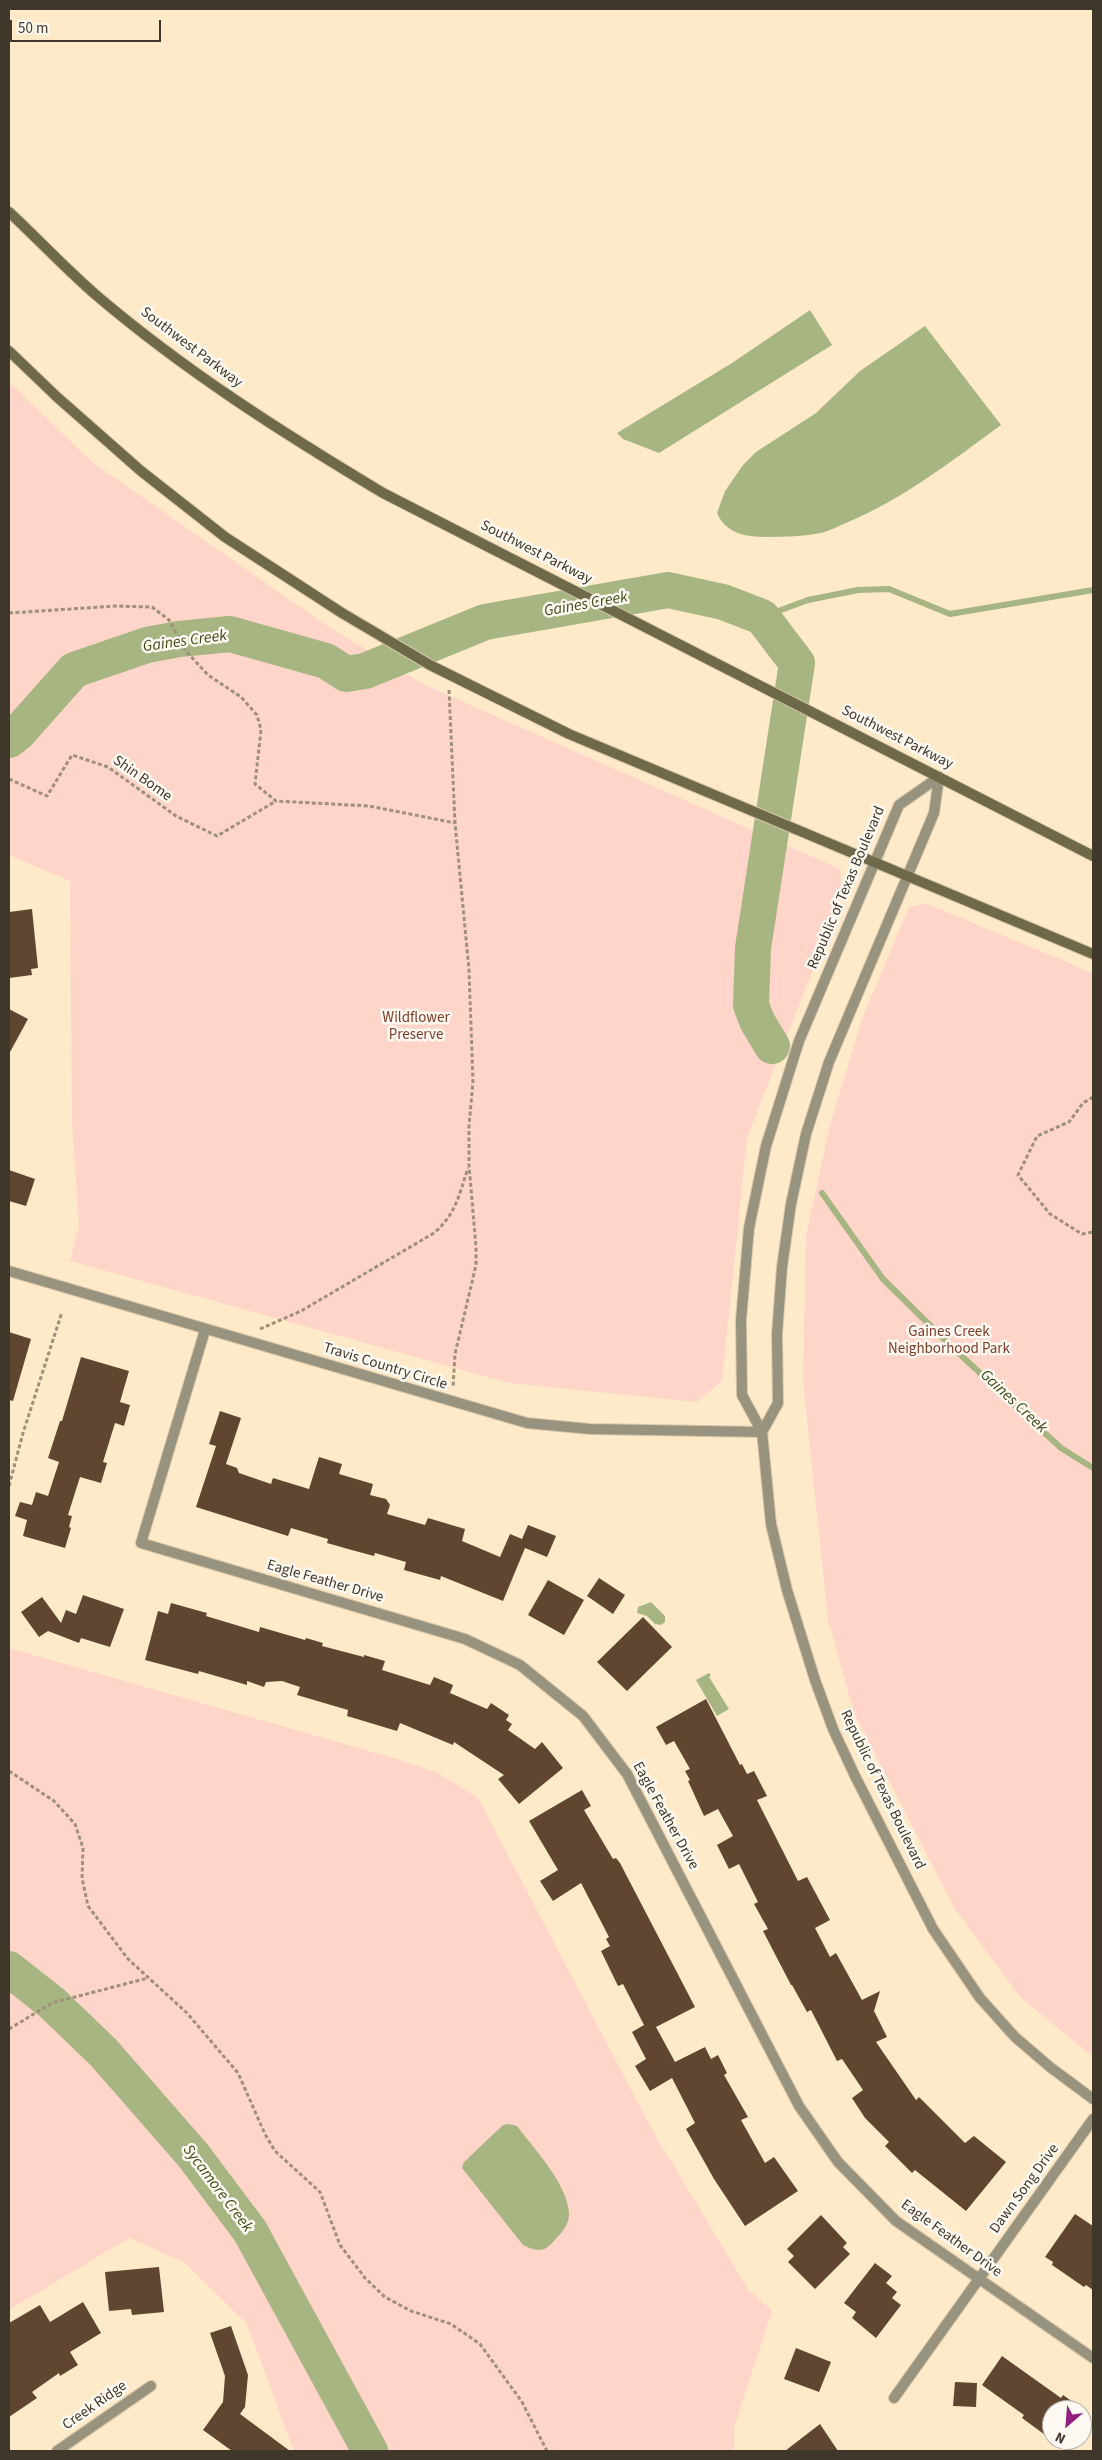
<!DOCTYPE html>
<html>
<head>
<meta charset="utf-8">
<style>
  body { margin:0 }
  #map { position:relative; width:1102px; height:2460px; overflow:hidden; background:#feeac9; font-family:"Source Sans 3",sans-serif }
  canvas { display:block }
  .frame { position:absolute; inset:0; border:10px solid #3f372a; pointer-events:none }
  .north { position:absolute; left:1042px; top:2400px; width:50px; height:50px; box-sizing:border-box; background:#fefaf3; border:1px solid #b2aca3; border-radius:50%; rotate:207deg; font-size:14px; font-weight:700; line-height:20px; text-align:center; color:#3f372a }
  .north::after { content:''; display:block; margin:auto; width:18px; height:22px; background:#931f7e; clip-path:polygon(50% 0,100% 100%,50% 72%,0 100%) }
  .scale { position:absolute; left:10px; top:20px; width:151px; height:22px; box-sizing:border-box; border:2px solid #3f372a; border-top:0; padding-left:6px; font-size:15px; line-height:18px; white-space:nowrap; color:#3f372a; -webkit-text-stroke:4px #fefaf3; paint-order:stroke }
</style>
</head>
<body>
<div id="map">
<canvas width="1102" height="2460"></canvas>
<div class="frame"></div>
<div class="north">N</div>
<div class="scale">50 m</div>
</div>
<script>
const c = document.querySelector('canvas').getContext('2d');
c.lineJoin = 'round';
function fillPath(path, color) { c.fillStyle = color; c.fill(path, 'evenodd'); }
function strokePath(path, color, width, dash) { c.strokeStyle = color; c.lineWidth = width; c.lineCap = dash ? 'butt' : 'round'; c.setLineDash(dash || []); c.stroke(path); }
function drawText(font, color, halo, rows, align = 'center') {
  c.font = font + ' "Source Sans 3",sans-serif'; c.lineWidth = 5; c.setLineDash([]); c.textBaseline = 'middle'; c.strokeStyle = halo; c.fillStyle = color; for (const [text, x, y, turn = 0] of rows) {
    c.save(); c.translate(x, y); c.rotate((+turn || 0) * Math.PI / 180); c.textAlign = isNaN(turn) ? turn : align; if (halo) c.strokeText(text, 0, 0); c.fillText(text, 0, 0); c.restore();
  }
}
const green = new Path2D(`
  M9,382l83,80 231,161 98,60 419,186 2,26 -95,243 -25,243 -25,21 -188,-19 -439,-122 9,-35 -7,-104 -2,-241 -61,-26z
  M925,903l168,70v1084l-73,-60 -65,-88 -101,-196 -26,-94 -25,-237 3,-146 24,-111 32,-106 47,-112z
  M9,1648l388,111 41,14 40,25 177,337 93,154 24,22 -38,116v24h-440l-47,-127 -63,-62 -55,-24 -120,72z`);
const water = new Path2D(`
  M810,310l22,35 -173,108 -36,-14 -6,-6 115,-70z
  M925,326l76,99c-49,36 -98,74 -155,98 -8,3 -16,8 -25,10 -17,3 -36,4 -53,4 -22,0 -42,-3 -51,-24l8,-22 18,-26 13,-13 60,-39 44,-42z
  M651,1602l14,14v6l-4,3 -6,-1 -8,-8 -10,-3 1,-6z
  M709,1673l2,2 -2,2 20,32 -12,7 -21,-36z
  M509,2124l8,2c17,23 53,60 52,90 -1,11 -9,18 -16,26 -9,11 -18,9 -30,3l-61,-77 2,-6 39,-37z`);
const stream = new Path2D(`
  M762,617l46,-17 50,-10 31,-1 61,25 143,-24
  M822,1193l61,86 70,69 108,100 32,20`);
const river = new Path2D(`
  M9,740l9,-7 56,-63 73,-25 32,-6 51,-5 96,27 20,13 19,-3 120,-49 183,-32 55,12 39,15 35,46 -44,285 -2,57 6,16 15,25
  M9,1969l43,34 51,49 90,103 57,76 120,220`);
const building = new Path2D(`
  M32,909l6,59 -7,1 1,6 -23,3v-66z
  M9,1009l19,10 -19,35z
  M9,1170l26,9 -9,27 -17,-5z
  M9,1332l22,7 -18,62 -4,-1z
  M81,1357l48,14 -9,31 10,3 -6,21 -9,-3 -12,39 4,1 -6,20 -21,-6 -12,38 4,1 -3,11 2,1 -6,20 -42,-12 4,-16 -12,-4 5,-14 12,3 4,-13 12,4 11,-34 -11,-4 12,-37h2z
  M220,1411l21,7 -15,46 11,4 2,5 32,11 2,-6 36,11 10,-32 23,7 -3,10 34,10 -3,11 16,4 4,6 -3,9 38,11 3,-7 37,11 -3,12 38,16 10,-23 12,5 6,-14 28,11 -9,21 -22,-9 -22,53 -62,-25 -1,4 -36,-10 2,-8 -31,-9 -1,3 -26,-7 -21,-6 1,-4 -37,-11 -3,8 -92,-29 20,-61 -7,-2z
  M599,1578l26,17 -12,19 -26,-18z
  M548,1580l36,20 -20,35 -36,-20z
  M83,1595l41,14 -14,38 -29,-9 -2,5 -31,-12 -9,6 -18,-25 21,-15 19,26 5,-13 10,4z
  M171,1603l36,10 -1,3 53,16 1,-5 45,13 1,-2 17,5 -1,3 42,11v-2l21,6 -3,9 48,15 4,-8 19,8 -3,8 37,16 4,-6 18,12 -3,5 6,4 -4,6 27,19 7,-7 21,26 -44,36 -21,-25 6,-4 -50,-33 -1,3 -53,-22 -3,8 -50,-15 1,-6 -51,-15 3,-8 -18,-6 -16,1 -2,5 -17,-6v4l-48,-14 -1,3 -53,-14 13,-49 10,3z
  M643,1617l29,30 -45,44 -30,-29z
  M706,1699l34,66 2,-1 5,10 7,-3 13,25 -10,4 41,81 9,-4 23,43 -15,8 15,29 6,-4 26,47 18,-9 -6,20 13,26 -11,5 40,58 3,-3 46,46 9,-7 32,26 -40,49 -51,-41 -3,3 -27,-27 4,-4 -24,-24 -13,-20 11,-8 -21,-31 -5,2 -26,-51 -4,2 -15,-27h-1l-28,-54 5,-2 -14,-25 4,-2 -19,-38 -10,5 -12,-24 16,-9 -15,-27 -14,7 -16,-35 2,-1 -5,-9 5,-2 -16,-28 -8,4 -10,-18z
  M582,1790l9,16 -7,4 29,49 3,-1 4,5 75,144 -39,20 19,35 30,-15 6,12 7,-4 9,18 -3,2 24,42 -7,3 24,43 9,-6 24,34 -53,35 -31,-47 -28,-50 9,-6 -23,-45 -22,13 -15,-25 11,-7 -14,-27 12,-7 -21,-41 -5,2 -17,-35 9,-5 -4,-7 3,-2 -28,-54 -28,18 -13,-20 18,-11 -29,-49z
  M1075,2214l18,12v64l-7,-5 -2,2 -32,-22 1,-3 -8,-5z
  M821,2215l26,28 -4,4 7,7 -35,35 -27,-27 6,-6 -7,-7z
  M875,2263l17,13 -6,7 11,9 -5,6 9,7 -25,33 -24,-20 4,-6 -12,-9z
  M159,2267l5,45 -32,3 -1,-6 -22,2 -4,-39z
  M83,2302l18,31 -31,19 8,13 -18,11 -1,-3 -27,19 5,6 -28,19v-94l31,-18 10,17z
  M231,2326l17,49 -3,32 -5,7 50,37h-58l-29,-21 20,-28 2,-26 -15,-43z
  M796,2348l35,14 -12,30 -35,-13z
  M1002,2356l59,42 2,-3 24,17 -5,7v-9h-30v30l-30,-22 2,-3 -42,-30z
  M955,2382l22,1 -1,24 -23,-1z
  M820,2424l18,27h-53z
  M1052,2440h15l-5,7z`);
const path = new Path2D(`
  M9,613l107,-7 36,1 17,13 17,31 22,24 33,22 16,18 4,15 -6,54 21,17 93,5 86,17
  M449,690l6,133 14,147 4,112 -4,44v39l7,82v18l-21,89 -2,34
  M9,779l38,17 25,-41 36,12 68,49 41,20 59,-35
  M1093,1097l-10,6 -14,19 -32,14 -19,39 32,39 32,20 11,-2
  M260,1329l41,-18 133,-78c22,-19 25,-38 34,-65
  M9,1486l14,-53 39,-121
  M9,1771l45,30 21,23 8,24 -1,30 6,28 40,53 59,54 51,60 27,61 10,17 45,41 20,53 25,33 20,19 26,14 40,13 29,20 42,58 25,49
  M9,2029l43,-26 96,-25`);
const minor = new Path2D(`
  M205,1330l-64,213 324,96 55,26 63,51 44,58 172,332 39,56 58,59 197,137
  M894,2398l199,-279
  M57,2451l94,-65`);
const tertiary = new Path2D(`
  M939,777l-40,28 -100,236 -33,105 -17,82 -8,92 1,75 20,37 9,92 16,66 28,90 18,49 22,47 78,153 47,69 35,39 35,30 43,32
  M9,1271l518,152 63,6 172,3
  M762,1432l16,-29 -1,-69 5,-67 9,-63 15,-70 23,-72 105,-249 5,-36`);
const secondary = new Path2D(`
  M9,212c29,27 57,57 87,83 89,76 187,138 287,198l710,363
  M9,351l48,46 84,74 84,66 117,76 88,52 139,69 524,220`);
const streetNames = [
  ["Southwest Parkway",191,348,37],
  ["Southwest Parkway",536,553,27],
  ["Southwest Parkway",897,738,27],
  ["Shin Bome",142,779,35],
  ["Republic of Texas Boulevard",847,888,-67],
  ["Travis Country Circle",385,1367,17],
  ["Eagle Feather Drive",325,1582,16],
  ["Republic of Texas Boulevard",882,1790,64],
  ["Eagle Feather Drive",665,1816,61],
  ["Dawn Song Drive",1025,2189,-54],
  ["Eagle Feather Drive",951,2239,36],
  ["Creek Ridge",95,2406,-35]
];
const parkNames = [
  ["Wildflower",416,1019],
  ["Preserve",416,1036],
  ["Gaines Creek",949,1333],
  ["Neighborhood Park",949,1350]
];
const waterNames = [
  ["Gaines Creek",586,605,-10],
  ["Gaines Creek",185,642,-8],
  ["Gaines Creek",1013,1402,43],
  ["Sycamore Creek",217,2189,53]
];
fillPath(green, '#fed5c8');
fillPath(water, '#a7b583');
strokePath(stream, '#a7b583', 6);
strokePath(river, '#a7b583', 36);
fillPath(building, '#604631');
strokePath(minor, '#d8c6a9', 12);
strokePath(tertiary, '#d8c6a9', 12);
strokePath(secondary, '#d8c6a9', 12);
strokePath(path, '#9e9079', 3, [4, 2.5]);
strokePath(minor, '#97937e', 10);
strokePath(tertiary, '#97937e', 10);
strokePath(secondary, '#6e6949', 10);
drawText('15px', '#3f372a', '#fefaf3', streetNames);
drawText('15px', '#803c26', '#fefaf3', parkNames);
drawText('italic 16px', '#3f4b13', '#fefaf3', waterNames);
</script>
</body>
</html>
